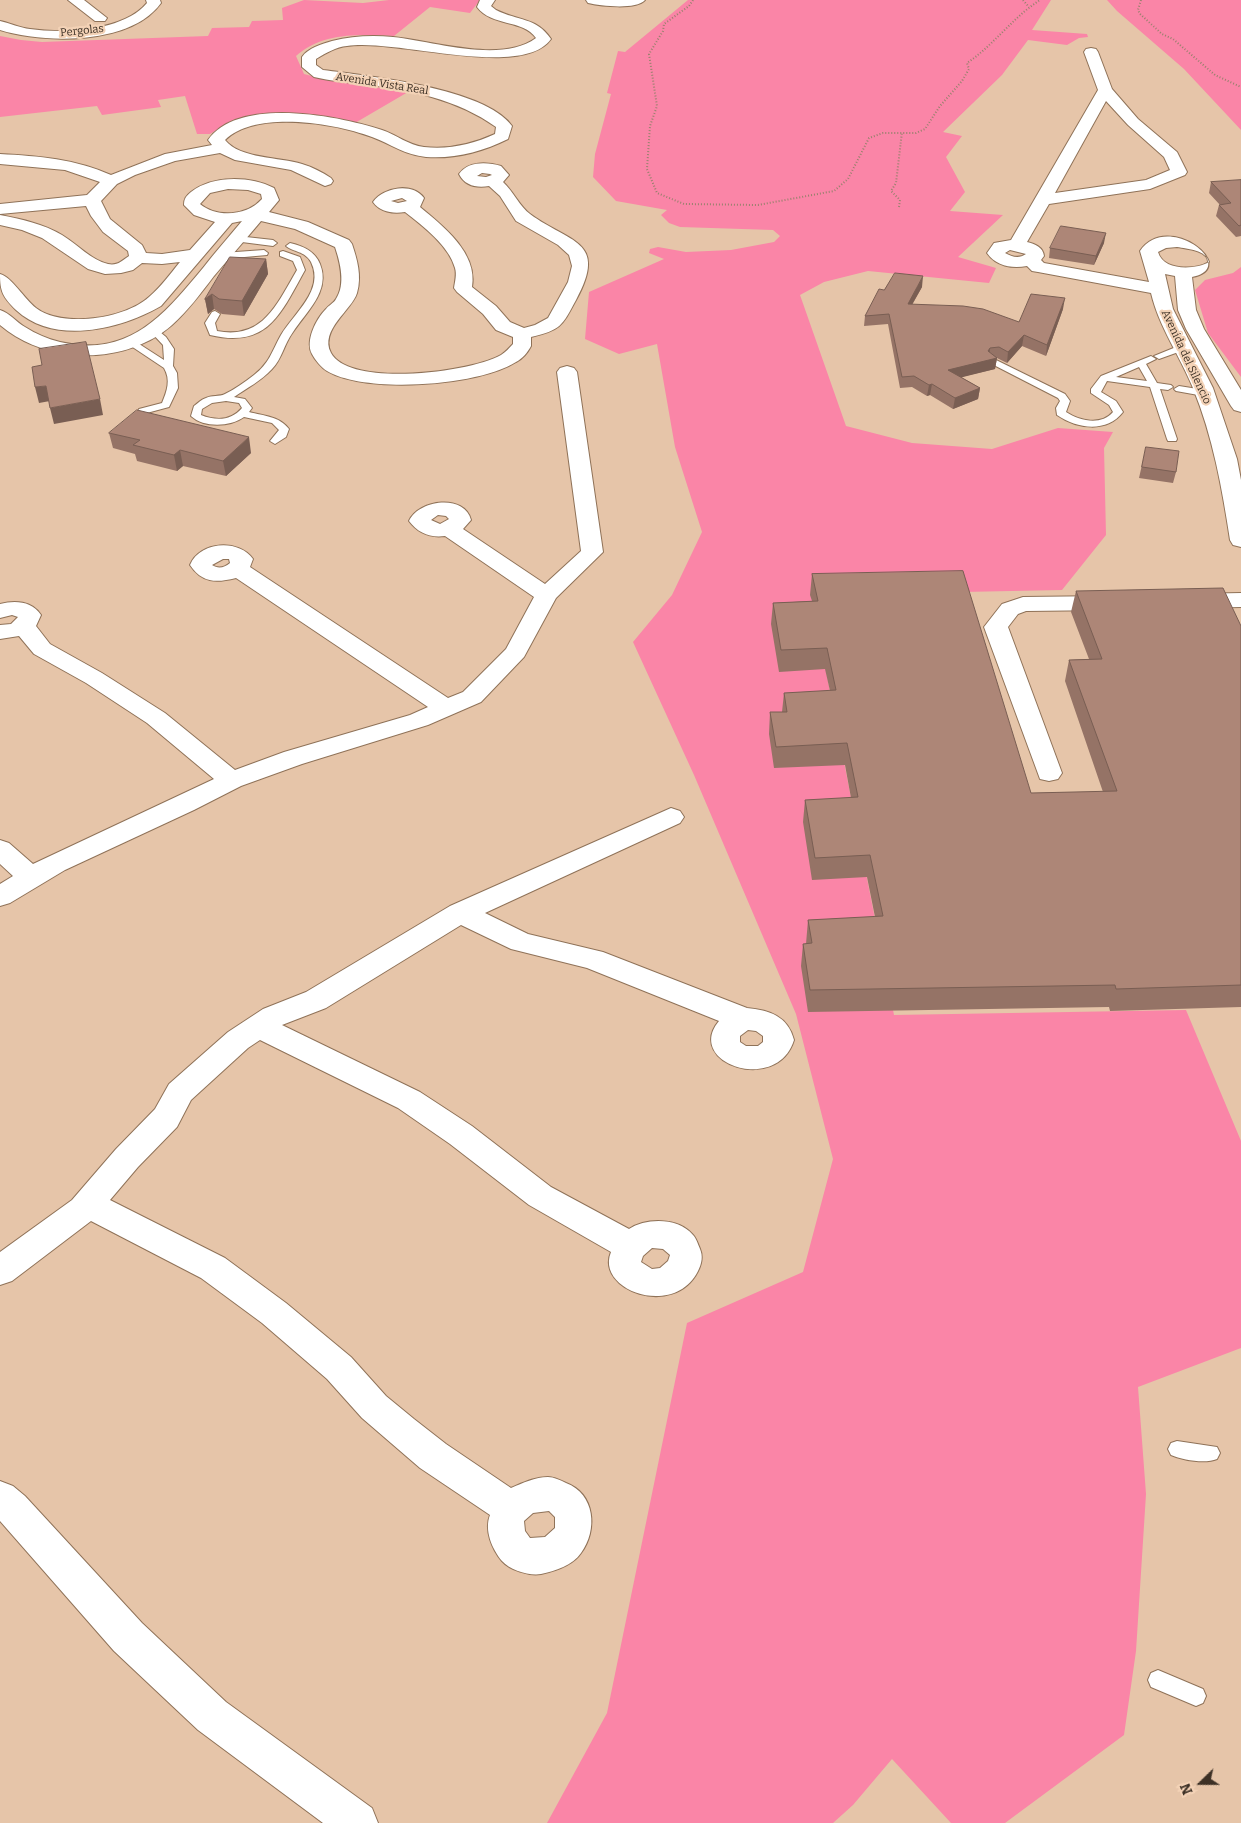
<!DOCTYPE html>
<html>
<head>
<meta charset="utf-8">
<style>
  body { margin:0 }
  #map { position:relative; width:1241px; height:1823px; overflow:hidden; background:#e6c5a9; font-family:Bitter,serif }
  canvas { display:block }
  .north { position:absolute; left:1176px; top:1758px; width:50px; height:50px; -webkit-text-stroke:4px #f3d2b6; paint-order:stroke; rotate:248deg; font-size:14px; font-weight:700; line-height:20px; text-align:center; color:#3d3126 }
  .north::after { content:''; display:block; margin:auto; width:18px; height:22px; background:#3d3126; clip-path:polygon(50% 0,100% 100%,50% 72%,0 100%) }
</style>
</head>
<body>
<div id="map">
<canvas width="1241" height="1823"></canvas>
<div class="north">N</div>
</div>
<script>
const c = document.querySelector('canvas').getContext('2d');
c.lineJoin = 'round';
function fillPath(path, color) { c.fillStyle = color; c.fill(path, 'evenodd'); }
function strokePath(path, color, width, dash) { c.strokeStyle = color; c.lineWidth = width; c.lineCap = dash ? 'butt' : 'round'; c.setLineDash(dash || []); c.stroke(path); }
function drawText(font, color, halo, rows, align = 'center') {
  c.font = font + ' Bitter,serif'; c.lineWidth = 4.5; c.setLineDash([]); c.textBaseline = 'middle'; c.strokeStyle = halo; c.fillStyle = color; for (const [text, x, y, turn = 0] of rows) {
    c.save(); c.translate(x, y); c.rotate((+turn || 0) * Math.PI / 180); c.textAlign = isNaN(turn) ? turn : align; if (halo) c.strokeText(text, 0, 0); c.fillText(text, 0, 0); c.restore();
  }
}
const green = new Path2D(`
  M304,0l59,3 26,-3h91l-10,13 -40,-6 -36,29c-33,-2 -72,-4 -98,20l8,18 23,6 81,12 -53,31 -76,-10 -46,7 -23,14h-13l-12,-38 -27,4 3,7 -59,8 -5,-9 -97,11v-81l21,4 21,2 166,-6 4,-8 37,-1 3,-6 31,-1 -1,-12z
  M688,0h363l-19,30 55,4 1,3 -9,1 -12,7 -39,-5 -26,35 -59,57 19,4 -16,21 19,35 -15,19 53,4 -45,42 38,11 -7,15 -121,-12 -44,11 -24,13 46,131 66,17 80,6 66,-21 55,4 -9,16 2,87 -44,55 -251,5 83,420 292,-5 55,131v207l-103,39 8,107 -10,157 -12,84 -119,88h-54l-59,-64 -39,46 -20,18h-286l60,-110 80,-390 116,-51 30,-113 -37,-145 -102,-239 -61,-133 39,-47 30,-63 -27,-85 -18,-103 -38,10 -34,-15 4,-47 75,-33 -15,-6 1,-4 8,-2 28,5 45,-2 43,-8 6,-6 -7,-6 -93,-3 -11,-4 -8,-8 6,-5 -51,-9 -23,-24 2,-23 16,-60 -4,-1 11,-42 7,1z
  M1107,0h134v130l-57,-61 -67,-58z
  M1241,267v110l-33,-44 -13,-43 10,-10 28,-7z`);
const path = new Path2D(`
  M693,0l-4,6 -25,18 -1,7 -14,23 8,52 -7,20 -3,43 10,24 27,11 74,1 76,-14 14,-12 21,-41 14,-5h33l9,-4 15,-23 22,-25 7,-12 -2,-6c27,-18 46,-46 73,-63
  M1023,0l6,7
  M1141,0l-3,10 2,4 22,20 11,5 42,36 26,12
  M899,207l1,-7 -9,-9 5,-8 6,-51`);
const service = new Path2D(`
  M237,236l36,4 4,3 -4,3 -39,-5 -1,-2z
  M290,243c13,3 25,8 30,21 11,27 -14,48 -27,68 -9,12 -11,27 -21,37 -11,12 -25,19 -38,28l11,2 7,9 -3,4c15,4 30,4 40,17l-3,8 -11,7 -5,-3 9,-11 -7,-7 -28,-6c-14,10 -40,11 -53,-1l3,-10c4,-3 8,-7 12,-8 6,-3 13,-1 19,-4 10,-5 20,-12 29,-19 15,-11 18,-24 27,-40 13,-22 44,-45 30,-73 -6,-11 -18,-10 -25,-16zM226,401l13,2 3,5c-11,13 -26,13 -41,7l1,-6 10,-6z
  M264,250l4,3 -1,2 -45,4 -4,-3 4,-3z
  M283,251l17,6 5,13c-24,43 -37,79 -95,65l-5,-12 7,-11 3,-1 5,3 -5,9 2,8c46,9 60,-27 80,-61l-4,-9 -13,-5v-4z
  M154,327l12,10 8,12 -1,17 4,7 1,15 -9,19 -26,7 -5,-3 1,-2 23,-6c5,-12 9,-23 2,-35l-39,-26 5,-3 3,1 31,20 -1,-15 -14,-15z
  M1181,345l3,1v4l-25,9 -5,-3z
  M1151,356l5,3 -10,5 11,19 14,2 2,2 -5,3 -8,-1 17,50 -1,2h-8l-1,-2 -17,-52 -43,-6 -6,11 15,9 7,11c-16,21 -46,17 -66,3l-1,-7 4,-7 -2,-3 -70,-36 2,-2h6l69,34 5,7 -4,11c14,9 35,14 47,0l-4,-7 -18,-12v-4l10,-13zM1139,367l8,14 -31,-4z
  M1179,386l25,4 5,3 -5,3 -28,-5 -2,-2z
  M1177,1441l40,6 3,6 -3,6c-12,5 -34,1 -46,-4l-3,-6 3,-6z
  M1158,1670l45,19 3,7 -3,7 -7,3 -45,-19 -3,-7 3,-7z`);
const minor = new Path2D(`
  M68,0h16l23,18 -2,3h-10z
  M146,0h14l1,3c-30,42 -116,41 -161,27v-9c10,2 20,7 30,8 34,5 94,2 117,-26z
  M480,0h15l-4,6 5,4c22,11 40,7 55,29 -29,41 -156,-1 -204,7 -11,1 -21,7 -31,13v6l7,5c45,6 162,18 189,56l-4,13c-26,13 -54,20 -82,18 -21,-2 -35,-13 -54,-20 -38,-14 -116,-27 -147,3 15,19 55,17 77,24 10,3 20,8 29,14l2,3 -2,3 -6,2 -34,-16 -56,-10 -15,-7 -45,8 -40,14 -18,9 -16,17 9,18 32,26 4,8 16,1 28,-4 25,-28 -21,-7 -10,-10c0,-6 2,-9 7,-13 22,-17 59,-16 83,-4l5,12 -10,12 39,10 41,18 3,4c5,15 10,32 5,49 -5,17 -38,37 -26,60 19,35 141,19 170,2 5,-3 8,-7 12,-11v-7l-17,-7 -13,-16 -26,-22 -3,-4c1,-7 3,-13 1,-20 -6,-22 -32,-42 -50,-56 -12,2 -25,0 -32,-10 10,-15 40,-20 51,-4l-4,9c23,19 58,46 52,80l24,19 14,16 14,6 11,-3 13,-7 20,-36 4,-16 -3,-11 -11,-10 -42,-24 -16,-25 -11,-10c-12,2 -24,0 -30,-12 9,-13 28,-12 42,-8l8,9 -6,7c10,9 17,25 27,32 39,29 79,26 46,86 -14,26 -15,30 -45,37v9c-3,6 -9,13 -15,16 -37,24 -151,32 -189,9 -5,-3 -12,-11 -15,-17 -7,-13 4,-35 14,-45 3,-4 8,-6 10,-10 10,-15 4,-37 -1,-52l-40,-18 -34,-8c-15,18 -31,36 -47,55 -13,17 -26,35 -42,49 -27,24 -67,34 -103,29 -26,-3 -49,-12 -69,-29v-15c10,3 16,12 25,17 11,7 23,12 35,15 69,16 104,-27 143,-74 12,-16 26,-31 39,-47l-10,2 -71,83c-40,23 -106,40 -145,4 -13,-13 -16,-18 -16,-36 12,3 24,25 36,34 26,20 89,11 113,-11 12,-10 21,-23 31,-35l-18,2 -20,-1 -9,7 -12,3 -16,1 -17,-5 -46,-31 -20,-8 -22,-5v-10c21,4 44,9 62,20 15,9 29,25 46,29 9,2 14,-3 21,-8l-1,-5 -25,-19 -12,-16 -5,-10 -86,8v-10l87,-9 13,-13 -35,-12 -65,-6v-10c39,2 75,5 111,21l54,-21 47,-9 -4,-5c31,-44 131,-24 174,-10 15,5 26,15 42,17 25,3 49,-3 71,-13l1,-7c-39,-28 -86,-37 -133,-43 -16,-2 -33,-3 -49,-7l-12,-10v-10c6,-9 20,-13 30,-16 20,-5 40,-6 61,-4 40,4 108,27 143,1 -13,-19 -44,-11 -59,-31zM482,173l8,1 2,1 -6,2 -9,-1zM228,189l20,1 13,4 1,5c-15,17 -45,19 -62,5l10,-11zM402,198l5,3 -9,2 -7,-2z
  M586,0h59c-9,10 -44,6 -57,3z
  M1091,48l5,1 2,3 14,37 26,30 39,33 10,20 -2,3 -35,14 -101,15 -22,38c8,2 16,5 17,14l-3,4 3,3 105,19 -9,-31c28,-41 101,17 52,26l4,33 8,19 37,61v22l-7,-2 -3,-4 -45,-77 -8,-19 -3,-34 -10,-2 8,35 40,79 24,71 4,21v67l-8,-2 -3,-5c-8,-52 -17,-103 -37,-152 -13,-32 -34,-61 -42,-95l-113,-21 -6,-1 -5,-5c-15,3 -31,0 -40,-13l7,-10 17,-3 87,-150 -14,-38 2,-3zM1106,101l22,24 36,32 6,13 -24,10 -91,13zM1177,247c11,2 29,3 32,15 -14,8 -46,9 -51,-10l8,-4zM1010,250l16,4c-7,5 -14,3 -21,-1z
  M567,366l7,2 3,4 26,180 -47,46 -32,59 -43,45 -53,23 -126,39 -61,22 -47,24 -129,60 -55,33 -10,3v-22l13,-8 -13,-12v-24l9,3 24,21 181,-85 -67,-56 -61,-40 -52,-29 -15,-18 -19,3v-14l11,-1 7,-7 -6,-2 -12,3v-14c15,-4 32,-3 41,11l-5,11 14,18 52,29 63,40 70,57 49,-18 126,-37 18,-8 -192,-129c-20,5 -34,5 -46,-13 10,-24 49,-26 63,-6l-3,8 198,131 15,-6 43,-43 28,-52 -89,-61c-15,2 -27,-3 -36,-15 10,-22 56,-27 62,-1l-8,9 82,55 36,-33 -24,-179 3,-4zM438,515l8,1 3,3 -9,5 -9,-4zM223,559h6l1,4c-6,5 -12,6 -18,2z
  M1241,593v14l-48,1 -8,-2 -3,-5 3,-5 8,-2z
  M1110,596l8,2 3,5 -3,5 -8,2 -84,1 -8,3 -10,13 54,146 -4,6 -9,2 -9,-2 -56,-152 18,-23 21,-7z
  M671,808l9,3 4,6 -4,6 -195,90 43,21 75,18 144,56c22,2 41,8 47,32 -17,55 -110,23 -75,-19l-132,-53 -76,-19 -50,-24 -135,83 -44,17 138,67 52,34 79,61 78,42c17,-11 49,-12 64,6 3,3 5,9 7,14 3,7 2,14 -2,22 -24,48 -103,19 -87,-19l-82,-47 -79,-61 -52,-36 -138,-68 -12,8 -57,52 -14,27 -39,40 -28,33 115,58 61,45 65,54 35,39 28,23 32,25 65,44c12,-5 24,-11 37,-11 6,0 12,3 18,6 29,11 32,47 15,70 -8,12 -26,18 -40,21 -12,2 -31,-4 -39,-13 -10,-12 -18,-31 -12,-46l-70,-47 -58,-50 -35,-39 -65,-56 -61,-45 -110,-57 -79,60 -12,4v-33l72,-52 44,-51 39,-40 14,-25 59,-52 35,-23 43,-17 144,-86zM748,1030l8,1 7,5v6l-5,4h-12l-6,-4v-6zM652,1248l11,1 7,6 -2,6 -8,7 -8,1 -11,-7 2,-6zM549,1511l6,6v11l-10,9 -15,1 -5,-7 -1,-10 9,-8z
  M0,1481l13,5 12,10 117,127 84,79 146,106 6,15h-55l-125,-93 -84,-79 -114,-130z`);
const wall = new Path2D(`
  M1241,180v56l-5,1 -20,-21 3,-11h1l-11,-12 2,-11z
  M1104,243l-10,22 -45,-7 1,-10z
  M266,259l2,15 -24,42 -22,-2 -8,-5 -6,5 -3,-15z
  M922,287l-10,18 107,17 44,-13 -17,47 -24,-10 -15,17 -10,-5 -2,11 -34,8 19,11 -2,11 -25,10 -23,-14 -3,1 -15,-9 -12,1 -12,-64 -24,2 1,-10 19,-26z
  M109,433l142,20 -25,23 -43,-10 -6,5 -40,-10 -2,-7 -22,-6z
  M1146,447l30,25 -3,11 -34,-5z
  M812,574l219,219 72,-1 -38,-111 4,-21 20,-1 -18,-47 5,-21 165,35v381l-131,4 -1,-4 -301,5 -7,-46 2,-22h3l2,-24 67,-3 -8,-40 -55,3 -9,-58 2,-22 46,-2 -6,-33 -71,3 -5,-34 1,-22h12l2,-19 46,-2 -5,-22 -46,3 -8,-48 2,-21 39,-2 -2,-6z`);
const shadedWall = new Path2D(`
  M1106,233l-2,10 -10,22 2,-9z
  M266,259l2,15 -24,42 -2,-15z
  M923,276l-1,11 -16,28 2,-11z
  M212,294l2,15 -6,5 -3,-15z
  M1065,298l-2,11 -17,47 1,-11z
  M1024,335l-2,11 -15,17 1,-11z
  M990,348l-1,11 8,-1 -2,11 -48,12 1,-11 40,-19z
  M932,384l-2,11 -3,1 2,-11z
  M46,386l4,15 -11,2 -4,-16z
  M980,388l-2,11 -25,10 2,-11z
  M100,399l3,16 -49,9 -4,-16z
  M249,437l2,16 -25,23 -3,-15z
  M180,450l3,16 -6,5 -3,-16z`);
const building = new Path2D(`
  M1241,180v45l-2,1 -20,-21 12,-2 -20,-21z
  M1061,226l45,7 -10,23 -46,-8z
  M230,257l36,2 -24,42 -23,-2 -7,-5 -7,5z
  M895,273l28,3 -15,28 55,2 20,3 36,13 12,-28 34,4 -18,47 -23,-10 -16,17 -9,-5 -9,1 -2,3 9,7 -49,12 32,18 -25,10 -23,-14 -3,1 -15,-9 -12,1 -13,-63 -24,2 14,-27 5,1z
  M86,342l14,57 -50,9 -4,-22 -11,1 -3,-20 10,-2 -3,-16z
  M137,410l112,27 -26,24 -43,-11 -6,5 -41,-10 7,-5 -31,-7z
  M1146,447l33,4 -3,21 -34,-5z
  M963,571l68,222 86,-2 -48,-131 33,-1 -26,-68 147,-3 18,38v359l-125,4 -1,-4 -305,5 -7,-46 9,-1 -4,-23 75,-4 -13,-61 -55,3 -10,-58 53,-3 -11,-54 -71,4 -6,-35h17l-3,-19 52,-3 -9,-42 -46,2 -8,-47 45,-2 -6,-27z`);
const farStreetnames = [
  ["Pergolas",82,31,-6],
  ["Avenida Vista Real",382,84,9],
  ["Avenida del Silencio",1186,357,65]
];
fillPath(green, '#fa85a7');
strokePath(service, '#8f7258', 2);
strokePath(minor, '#8f7258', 2);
strokePath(path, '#98816d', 2, [1, 2]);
fillPath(service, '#fff');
fillPath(minor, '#fff');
fillPath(wall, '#957366');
fillPath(shadedWall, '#795e53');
fillPath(building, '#ad8677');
strokePath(building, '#795e53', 1);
drawText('11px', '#3d3126', '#f3d2b6', farStreetnames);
</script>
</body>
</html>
